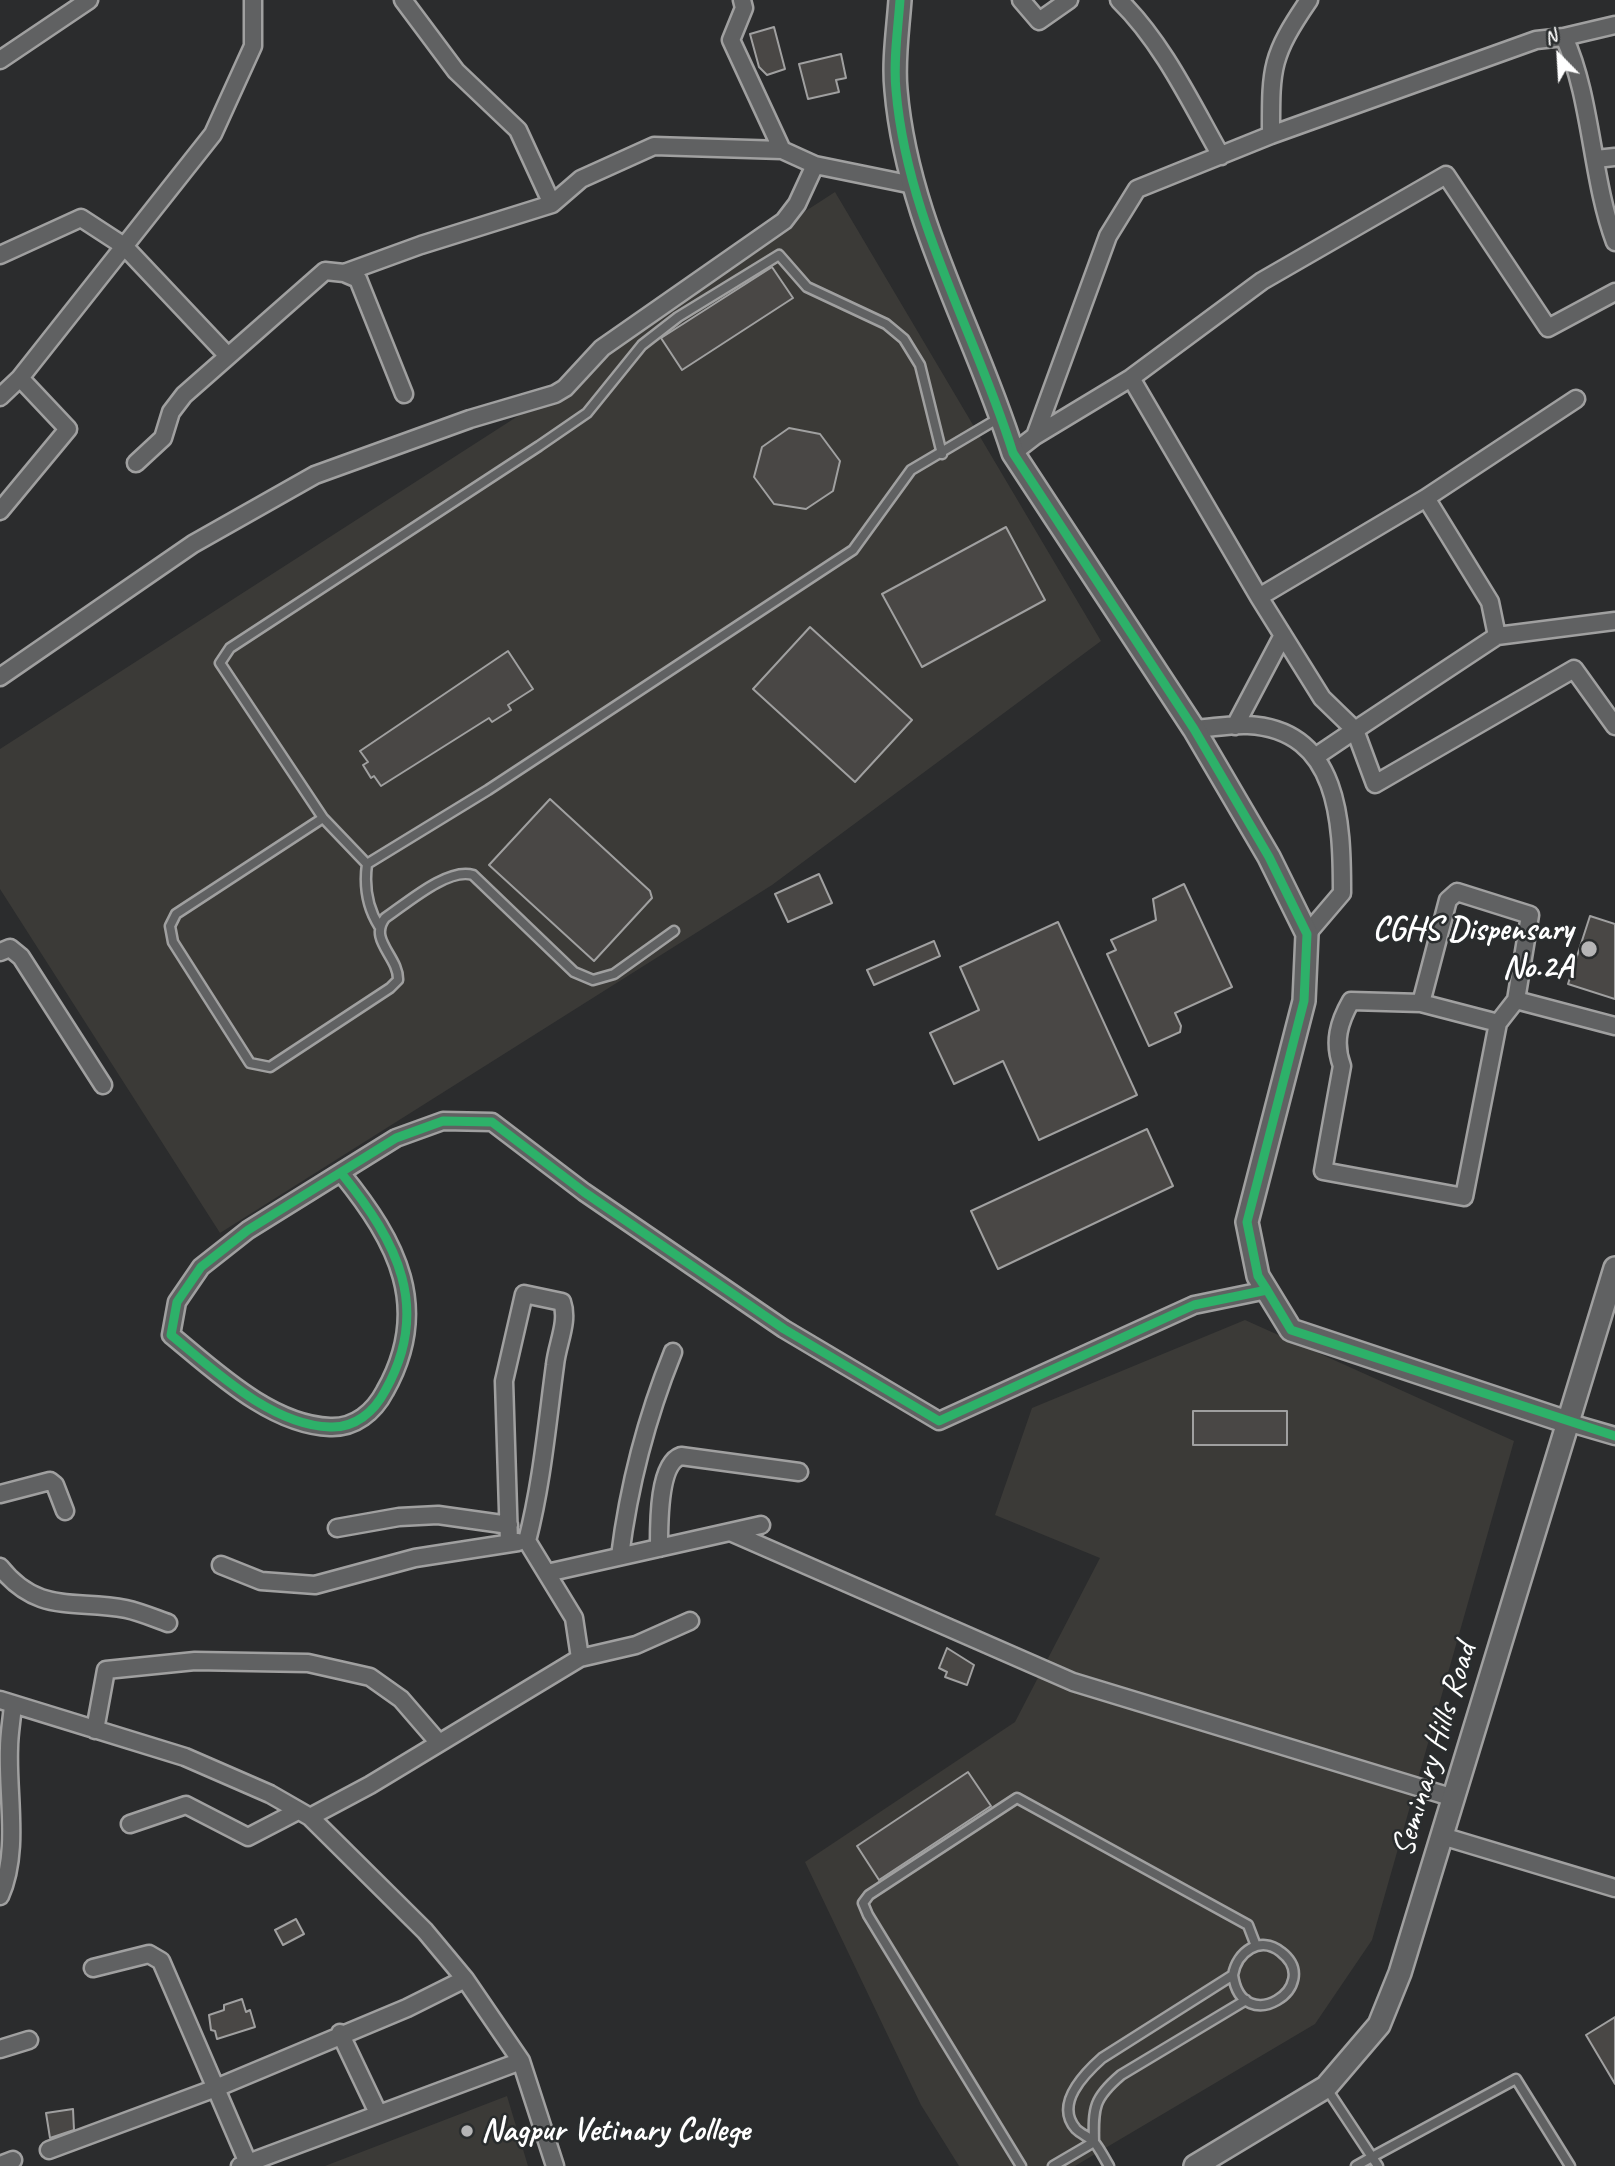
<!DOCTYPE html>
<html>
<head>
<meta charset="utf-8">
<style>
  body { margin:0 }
  #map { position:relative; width:1615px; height:2166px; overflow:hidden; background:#2b2c2d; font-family:Caveat,sans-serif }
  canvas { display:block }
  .north { position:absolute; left:1524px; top:21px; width:70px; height:70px; -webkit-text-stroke:5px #2a2d2e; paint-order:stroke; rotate:336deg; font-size:19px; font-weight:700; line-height:28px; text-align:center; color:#fff }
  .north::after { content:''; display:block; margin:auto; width:24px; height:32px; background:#fff; clip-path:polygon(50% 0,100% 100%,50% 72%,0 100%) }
</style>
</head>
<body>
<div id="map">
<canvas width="1615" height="2166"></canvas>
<div class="north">N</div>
</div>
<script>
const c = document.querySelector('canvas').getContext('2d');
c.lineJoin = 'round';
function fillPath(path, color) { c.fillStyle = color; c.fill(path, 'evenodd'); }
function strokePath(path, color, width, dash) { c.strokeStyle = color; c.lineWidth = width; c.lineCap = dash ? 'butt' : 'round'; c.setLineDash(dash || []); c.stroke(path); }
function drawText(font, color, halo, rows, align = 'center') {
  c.font = font + ' Caveat,sans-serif'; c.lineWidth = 5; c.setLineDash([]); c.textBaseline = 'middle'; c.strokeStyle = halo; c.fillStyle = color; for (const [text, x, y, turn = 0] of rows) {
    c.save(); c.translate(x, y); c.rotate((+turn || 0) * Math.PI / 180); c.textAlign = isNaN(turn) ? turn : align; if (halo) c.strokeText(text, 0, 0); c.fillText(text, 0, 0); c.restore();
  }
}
const built = new Path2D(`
  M835,192l266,449 -329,244 -552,348 -220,-344v-140l546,-351 48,-50z
  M1245,1320l269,121 -142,499 -57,84 -240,142h-116l-38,-61 -116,-243 210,-140 85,-164 -105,-43 37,-107z
  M507,2096l21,70h-203z`);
const building = new Path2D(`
  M774,27l11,42 -18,6 -8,-8 -9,-33z
  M841,54l5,24 -10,2 3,12 -31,7 -9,-35z
  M772,267l21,31 -111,72 -21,-32z
  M789,428l31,6 20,27 -7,30 -27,18 -32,-5 -20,-27 8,-30z
  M1006,527l39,73 -123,67 -40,-73z
  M810,627l102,93 -57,62 -102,-93z
  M508,651l25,38 -25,16 3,5 -19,12 -3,-4 -108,68 -7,-10 -3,2 -8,-13 5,-3 -8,-11z
  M550,799l100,92 2,7 -58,63 -105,-96z
  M819,874l13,29 -44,19 -13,-28z
  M1184,884l48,103 -57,26 6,13 -1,6 -31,14 -42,-92 9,-4 -5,-10 45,-20 -3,-21z
  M1590,916l25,8v75l-47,-15z
  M1058,922l79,173 -98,45 -36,-79 -49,23 -24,-51 49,-23 -19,-43z
  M934,941l6,15 -66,29 -7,-15z
  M1147,1129l26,57 -175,83 -27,-58z
  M1193,1411h94v34h-94z
  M947,1648l27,17 -7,20 -22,-8 2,-5 -8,-4z
  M968,1772l23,34 -112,74 -22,-34z
  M296,1919l8,15 -21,11 -8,-15z
  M242,1999l4,13 4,-2 5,17 -38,12 -2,-8 -4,-1 -2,-15 15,-5v-5z
  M1615,2017v67l-29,-49z
  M73,2109l1,21 -24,8 -4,-25z`);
const service = new Path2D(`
  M942,454l-22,-89 -16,-26 -18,-15 -79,-37 -28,-32 -101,62 -36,28 -55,68 -48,33 -309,202 -10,15 103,155 44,46 121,-74 365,-240 58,-80 88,-52
  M323,818l-147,96 -6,12 3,16 77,121 20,4 120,-79 8,-8c1,-23 -30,-40 -13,-62 21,-14 63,-51 88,-43l101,97 19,8 21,-6 60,-43
  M367,864c-3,22 0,43 12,62
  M1327,2089l45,68 144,-78 54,87
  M1094,2142c-1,-35 0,-44 27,-67l125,-75
  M1021,2166l-153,-251 -5,-12 6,-8 148,-97 231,127 8,21
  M1053,2166l41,-24
  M1109,2166c-5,-8 -9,-17 -15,-24 -5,-5 -13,-8 -18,-13 -22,-25 8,-55 26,-71l131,-83c4,-23 27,-40 48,-23 44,34 -39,87 -48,23
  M1356,2166l16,-9 6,9`);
const minor = new Path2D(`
  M403,0l53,71 62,59 34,74
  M742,0l2,8 -13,32 51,110 33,15 98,20
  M1021,0l18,21 30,-21
  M1119,0c44,43 72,103 102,156
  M1564,37l51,-12
  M0,60l89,-60
  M1271,135l265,-95 28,-3c28,61 27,141 51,205
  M1596,159l19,-2
  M0,255l81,-37 43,28 104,110
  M344,273l77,-28 131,-41 29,-25 73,-33 128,4
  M1131,378l128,219 167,-99 64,104 7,34 -142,94 -33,-32 -63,-101
  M0,397l20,-19
  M1035,436l96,-58 131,-97 184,-106 102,153 67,-36
  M1013,453l22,-17 73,-200 29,-47 134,-54c0,-67 -1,-78 38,-135
  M136,463l27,-25 8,-26 13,-17 141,-124 19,2 14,6 46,115
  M1426,498l150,-99
  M0,511l68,-82 -48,-51 193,-244 40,-88v-46
  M1497,636l118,-15
  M0,677l193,-133 122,-69 155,-56 85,-25 10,-6 37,-40 182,-127 13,-17 18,-39
  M1235,726l48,-91
  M1194,729c18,-1 37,-5 54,-4 92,5 94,98 94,168l-35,41
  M1315,757l40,-27 20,54 199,-115 41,57
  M1457,892l73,23 -14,85 -18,23 -77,-20 27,-103z
  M0,952l10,-4 11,9 82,128
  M1516,1000l99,26
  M1421,1003l-70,-2c-12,21 -18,41 -9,65l-19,105 141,26 34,-174
  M342,1174c55,68 90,134 43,217 -11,21 -30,37 -55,36 -59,-2 -115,-56 -159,-92l6,-33 24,-35 47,-37 148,-92 47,-17 49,1 92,70 200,137 155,92 255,-116 73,-15
  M1567,1422l48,14
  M0,1494l50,-13 5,4 10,26
  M337,1528l62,-11 39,-2 71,10
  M730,1532l343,150 381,116
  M659,1548c0,-23 -1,-84 22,-92l118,16
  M620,1556c9,-72 26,-137 53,-204
  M221,1565l40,16 54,4 100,-27 103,-16
  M0,1567c38,48 75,32 126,42 14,3 28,9 42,14
  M547,1573l214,-48
  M580,1658l56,-13 54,-24
  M0,1700l185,57 85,37 40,23 115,114 40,48 56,82 34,105
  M95,1730l11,-60 89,-9 113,2 62,14 31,22 38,44
  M310,1817l60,-32 210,-127 -6,-40 -47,-77c15,-58 20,-117 28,-176 2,-21 14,-43 7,-63l-38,-8 -20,87 5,161
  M130,1824l56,-19 62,32 50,-26
  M1442,1836l173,52
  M0,1896c20,-45 7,-101 9,-148 0,-14 3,-29 4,-44
  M93,1968l56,-14 12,7 87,202
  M340,2033l38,80
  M0,2049l29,-9
  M49,2150l167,-62 191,-80 58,-29
  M0,2165l13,-5
  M240,2166l281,-105`);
const tertiary = new Path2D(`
  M900,0c-2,29 -7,61 -4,90 11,130 79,241 117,363l181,276 75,128 38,77 -3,67 -57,221 11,54 33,54 276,92
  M1195,2166l131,-79 53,-62 21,-52 215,-705`);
const cycleway = new Path2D(`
  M900,0c-2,29 -7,61 -4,90 11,130 79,241 117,363l181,276 75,128 38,77 -3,67 -57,221 11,54 9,14 24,40 324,106
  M342,1174c55,68 90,134 43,217 -11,21 -30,37 -55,36 -59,-2 -115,-56 -159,-92l6,-33 24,-35 47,-37 148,-92 47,-17 49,1 92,70 200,137 155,92 255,-116 73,-15`);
const markers = [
  [1589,949,9,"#b5b5b6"],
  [467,2131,7,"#b5b5b6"]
];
const poiNames = [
  ["CGHS Dispensary",1573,930],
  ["No.2A",1573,968],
  ["Nagpur Vetinary College",481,2131,"left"]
];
const streetNames = [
  ["Seminary Hills Road",1435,1750,-73]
];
fillPath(built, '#3b3a37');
fillPath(building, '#494745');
strokePath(building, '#a0a0a0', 2);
strokePath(service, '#a0a0a0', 13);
strokePath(minor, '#a0a0a0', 21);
strokePath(tertiary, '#a0a0a0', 26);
strokePath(service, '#606162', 8);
strokePath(minor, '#606162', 16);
strokePath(tertiary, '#606162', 21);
strokePath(cycleway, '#2db169', 9);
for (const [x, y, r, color] of markers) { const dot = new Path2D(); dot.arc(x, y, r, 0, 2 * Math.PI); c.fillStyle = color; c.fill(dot); strokePath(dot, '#2a2d2e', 2.5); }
drawText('bold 33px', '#fff', '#2a2d2e', poiNames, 'right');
drawText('33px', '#fff', '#2a2d2e', streetNames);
</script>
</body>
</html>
